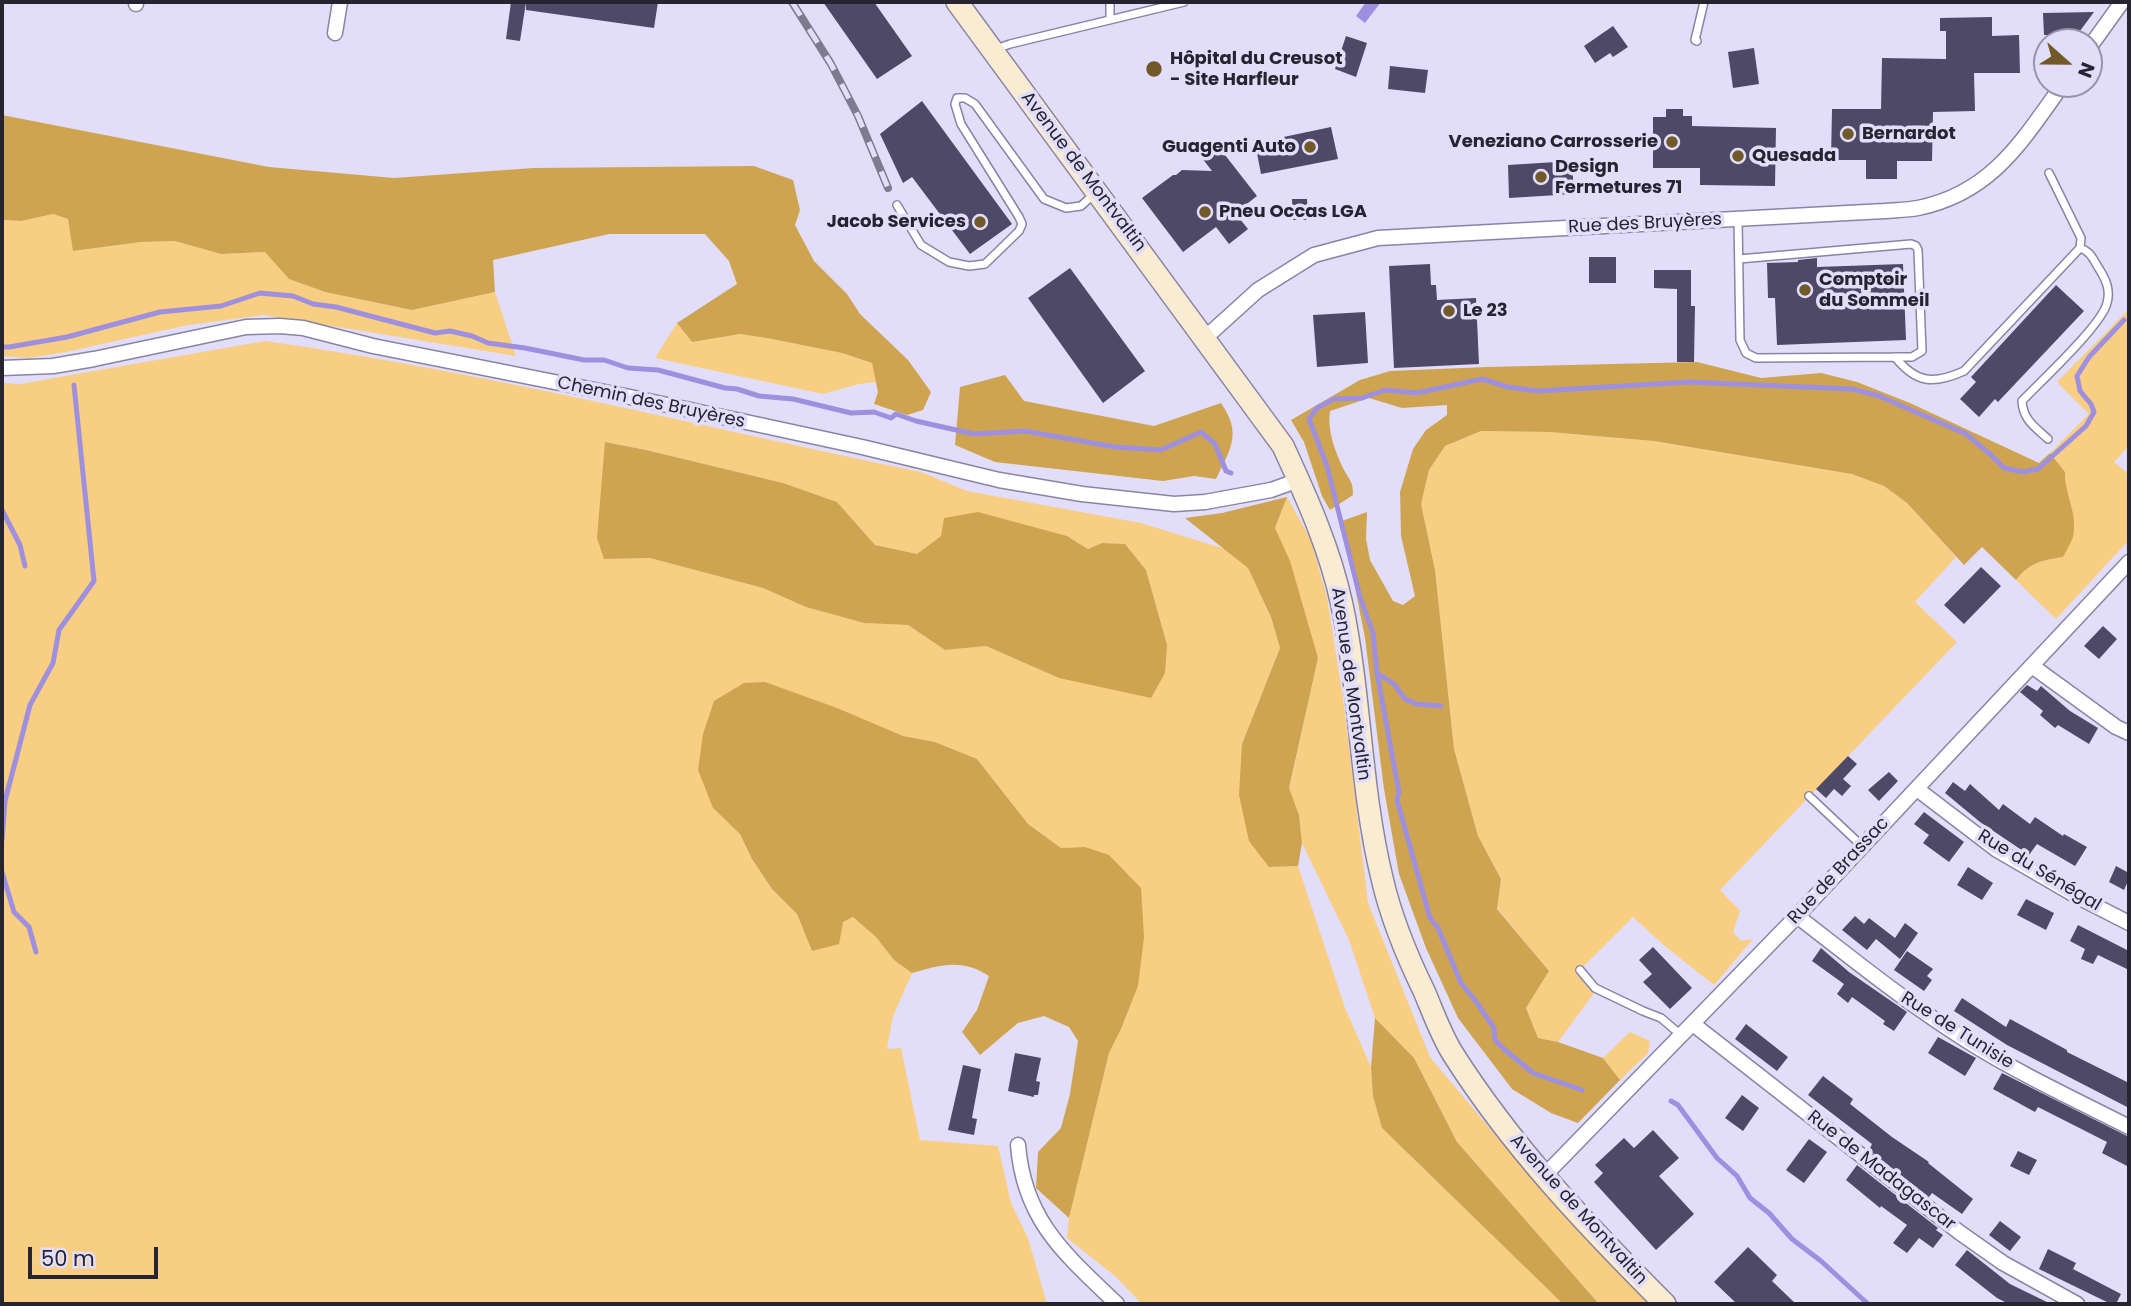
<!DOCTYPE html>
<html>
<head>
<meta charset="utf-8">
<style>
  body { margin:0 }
  #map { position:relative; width:2131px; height:1306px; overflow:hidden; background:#e2defa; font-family:Poppins,sans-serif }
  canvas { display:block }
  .frame { position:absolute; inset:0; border:4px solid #252430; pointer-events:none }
  .north { position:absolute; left:2033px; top:28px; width:70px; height:70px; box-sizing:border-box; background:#e2defa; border:2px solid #9694a9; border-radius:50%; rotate:111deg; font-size:19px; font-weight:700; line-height:28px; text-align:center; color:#252430 }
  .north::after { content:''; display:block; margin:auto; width:24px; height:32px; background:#71592a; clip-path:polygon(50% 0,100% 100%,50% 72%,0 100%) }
  .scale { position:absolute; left:28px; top:1247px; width:130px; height:32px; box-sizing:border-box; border:4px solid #252430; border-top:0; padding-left:9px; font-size:21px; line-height:24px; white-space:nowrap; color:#252430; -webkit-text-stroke:5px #e2defa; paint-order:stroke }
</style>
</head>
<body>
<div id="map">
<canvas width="2131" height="1306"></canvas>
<div class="frame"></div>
<div class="north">N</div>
<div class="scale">50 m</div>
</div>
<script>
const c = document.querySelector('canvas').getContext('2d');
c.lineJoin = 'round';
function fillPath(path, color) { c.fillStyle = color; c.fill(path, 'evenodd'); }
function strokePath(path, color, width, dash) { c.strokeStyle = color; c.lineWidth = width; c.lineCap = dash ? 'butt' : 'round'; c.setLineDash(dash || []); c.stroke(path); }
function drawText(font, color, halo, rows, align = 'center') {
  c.font = font + ' Poppins,sans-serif'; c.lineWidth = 7; c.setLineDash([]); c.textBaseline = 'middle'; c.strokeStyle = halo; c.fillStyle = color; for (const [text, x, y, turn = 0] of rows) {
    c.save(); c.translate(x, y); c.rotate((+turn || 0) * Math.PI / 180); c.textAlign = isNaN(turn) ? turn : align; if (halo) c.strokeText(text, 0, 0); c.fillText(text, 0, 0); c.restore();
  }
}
const green = new Path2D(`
  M53,214l15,5 6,32 67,-9 34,-1 46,13 45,-2 23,27 36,13 87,18 83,-18 21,64 -252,-41 -76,10 -122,27 -37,6 -27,-2v-136l19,1z
  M2127,311l2,3v132l-15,16 15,12v66l-73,79 -40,-39c13,-17 26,-20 47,-23l9,-49 -8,-22 1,-14 -15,-19 39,-39 -32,-32z
  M677,323l15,19 48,-8 27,4 75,15 30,10 4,19 -17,2 -36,10 -168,-36z
  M265,341c221,31 437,86 656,131l46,19 174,32 84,26 23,19 23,49 9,31 -38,96 27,123 29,-1 47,142 26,59 2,29 9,32 181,176h-421l-27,-28 -48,-38 2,-20 40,-165 12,-24 17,-43 -53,-139 -24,1 -33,-24 -51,-65 -42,-17 -32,-6 -190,72 27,26 12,25 20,30 25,25 15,37 31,-29 10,-5 23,20 18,23 18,13 -19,43 -6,33 14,-1 19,92 78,6 13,57 17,35 19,66h-1045v-921l18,1zM606,442l40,8 137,33 54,19 38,43 42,9 24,-18h126l21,13 14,-6 23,1 21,26 21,75 -108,33 -73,-32 -41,4 -37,-25 -44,-2 -58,-16 -43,-19 -113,-30 -46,1z
  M1481,431l69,1 104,9 198,33 32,12 23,17 49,54 -41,45 42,40 -237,248 20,21 -7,21 8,9 12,-2 -39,46 -48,-38 -33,-30 -55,55 16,21 -36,49 -20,-4 -12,-30 23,-37 -52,-63 4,-29 -23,-43 -24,-87 -19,-179 -14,-66 8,-34 16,-24z
  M1287,497l24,43 16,57 16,101 25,205 62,154 98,117 121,130h-50l-142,-162 -43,-84 -39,-40 -26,-78 -47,-97 -3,-28 -10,-26 29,-131 -43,-130z
  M1630,1032l20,9 -2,12 -28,27 -17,-22z`);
const forest = new Path2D(`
  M2,115l267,52 125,11 139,-10 221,-2 39,14 7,30 -5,15 19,36 33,33 13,20 48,46 23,32 -8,18 -16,5 -33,-11 4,-12 -6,-29 -30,-10 -75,-15 -27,-4 -48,8 -15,-19 60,-39 -8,-23 -24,-27h-96l-116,26 2,32 -83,18 -87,-18 -36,-13 -24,-27 -44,2 -46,-13 -34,1 -68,9 -5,-32 -15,-5 -32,7 -19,-1z
  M1697,362l64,16 60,-5 36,9 53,21 129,60 11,-10 15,19c-1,20 11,38 9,58 0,9 -7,19 -11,27 -21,3 -34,6 -47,23l-34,-33 -18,18 -57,-62 -23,-17 -32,-12 -198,-33 -104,-9 -69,-1 -36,15 -16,24 -8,34 14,66 19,179 24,87 23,43 -4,30 52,62 -23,37 12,30 20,4 45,16 17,22 -42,43 -27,-10 -39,-24 -54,-71 -32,-70 -27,-74 -15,-85 -19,-151 -14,-71 -12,-45 28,-10 -1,27 4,21 23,41 10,4 12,-9 -14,-60 -1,-44 13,-43 13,-19 21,-15v-10l-45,3 -33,-10 -39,13c-3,19 5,41 14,59 6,11 9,11 9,25l-23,15 -8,-14 -18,-54 -13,-22 69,-40 30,-9 96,-4z
  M1005,375l19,26 130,25 67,-23c21,31 10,45 -5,76l-22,-3 -31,5 -168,-19 -40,-17 5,-58z
  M605,442l41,8 137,33 54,19 38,43 42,9 24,-18 3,-18 34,-6 89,24 21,13 14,-6 23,1 21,26 21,75 -2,28 -14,25 -92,-20 -73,-32 -41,4 -37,-25 -44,-2 -58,-16 -43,-19 -113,-30 -46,1 -7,-21z
  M1287,497l-12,31 15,33 28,97 -29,130 10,27 3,28 -4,23 -29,1 -20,-26 -10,-46 3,-51 38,-96 -9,-31 -23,-49 -63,-50 37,-5z
  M765,682l72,26 66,28 32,6 42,17 51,65 33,24 24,-1 24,8 32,33 3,49 -6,49 -17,43 -12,24 -40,165 -33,-30 2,-36 23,-24 9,-34 8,-53 -9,-14 -25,-11 -26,7 -38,32 -18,-23 15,-22 12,-34c-27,-18 -49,-11 -77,-3l-18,-13 -18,-23 -23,-20 -10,5 -4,22 -27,7 -15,-37 -25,-25 -20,-30 -12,-25 -27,-26 -15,-38 5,-36 11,-33 30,-18z
  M1375,1018l39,40 43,84 142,162h-36l-181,-176 -9,-32 -2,-29z`);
const water = new Path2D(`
  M1366,2h15l-16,21 -9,-7z`);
const stream = new Path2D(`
  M2,347h7l58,-10 93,-25 61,-6 39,-13 33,3 20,8 23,3 99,26 15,-2 22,5 16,7 37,5 59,12h20l24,8 30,2 67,18 12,1 22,7 34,3 58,14 23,-1 17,6 5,-4 20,7 58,13 51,-3 90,16 46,3 40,-18 14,12 11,27 5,2
  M2,510l18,35 5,21
  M1377,673l17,11 11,15 11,5 25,2
  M2,840l3,-39 25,-96 23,-42 6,-33 35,-49 -20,-196
  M2,872l12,40 15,15 7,25
  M1582,1090l-49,-17 -28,-23 -10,-10 -1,-12 -19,-28 -14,-17 -23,-55 -8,-10 -33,-118 2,-8 -22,-119 -4,-40 -13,-36 -33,-131 -18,-47 8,-11 17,-9 28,-1 23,-8 32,3 65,-14 26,8 30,4 151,-9 163,7 27,7 87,38 25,21 13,13 19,4 15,-3 48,-43 8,-14 -3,-8 -11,-13 -3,-15 12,-19 35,-37
  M1671,1101l7,4 39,53 20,18 13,22 19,15 23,26 29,22 47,43`);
const building = new Path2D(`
  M511,2h15l-6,39 -14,-2z
  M526,2h132l-4,26 -128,-18z
  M823,2h51l38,54 -35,23z
  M2094,12l-17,23h-33l-1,-22z
  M1992,17v19l27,-1 1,38h-46l1,38 -42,1 -1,49h-35v18h-31v-19h-35l1,-51h49l1,-51 64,1v-28h-6v-13z
  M1613,26l15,21 -15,10 -3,-4 -15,10 -11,-17z
  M1346,36l21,7 -11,34 -21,-8z
  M1754,48l5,36 -26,4 -5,-36z
  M1390,66l38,4 -3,23 -37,-4z
  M922,101l90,123 -42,30 -58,-77 -9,6 -23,-49z
  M1666,109h17v7h9v10l84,2 -1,58 -75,-1v-17h-47v-51h13z
  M1331,127l7,32 -77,15 -6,-31z
  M1218,146l39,50 -22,17 13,16 -19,15 -13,-17 -33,25 -41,-54 31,-23h3l6,-5 30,1 -10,-13z
  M1572,161l2,33 -65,4 -1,-33z
  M1292,199h15l1,21h-15z
  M1589,257h27v26h-27z
  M1817,258v9l86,-3 3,76 -129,5 -2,-47h-7l-1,-35 31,-1v-2z
  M1430,264l1,21h5l1,15 39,-2 3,66 -85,4 -5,-102z
  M1070,268l75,103 -42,32 -75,-105z
  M1654,270h37v36h4l-1,56h-17v-73l-23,-1z
  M2056,285l28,26 -86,91 -3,-3 -16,18 -19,-18 16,-17 -5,-5z
  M1365,312l3,51 -51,4 -4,-52z
  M1981,567l20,19 -37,38 -20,-19z
  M2103,626l14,13 -18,20 -15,-13z
  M2027,685l10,6 4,-5 29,25 28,17 -9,16 -31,-19 -3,3 -15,-13 3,-4 -23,-19z
  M1848,756l9,8 -14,15 8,7 -9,10 -8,-7 -8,9 -10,-9z
  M1889,772l9,9 -19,20 -11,-11z
  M1953,782l12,9 5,-7 29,26 4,-6 27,20 5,-7 28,19 1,-2 23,13 -12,19 -38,-22 -8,11 -49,-33 -35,-29z
  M1924,812l40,30 -15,20 -26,-19 6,-8 -15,-11z
  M2116,866l13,7v6l-5,11 -15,-8z
  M1968,867l25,16 -11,17 -25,-15z
  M2026,899l28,14 -8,17 -29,-15z
  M1855,916l9,8 5,-6 26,20 10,-15 13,10 -18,26 -24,-20 -9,11 -25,-20z
  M2078,925l51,26v19l-31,-15 -5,9 -12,-5 4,-10 -15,-8z
  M1653,947l39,41 -22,21 -27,-27 9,-8 -13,-14z
  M1821,948l28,24 58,40 -13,19 -11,-7 2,-3 -33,-24 -4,6 -11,-9 7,-10 -32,-23z
  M1907,951l26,18 -6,7 5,4 -8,11 -30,-21z
  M1962,998l44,29 4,-8 57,31v2l62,31v25l-122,-63 -53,-34z
  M1746,1024l42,33 -11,14 -42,-32z
  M1938,1037l38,21 -11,18 -37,-23z
  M1015,1053l26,5 -5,23 4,1 -2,13h-4v2l-26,-6z
  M963,1065l18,4 -9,49 5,1 -3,16 -26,-5z
  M2002,1073l127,64v30l-27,-14 5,-11 -69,-35 -3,5 -42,-23z
  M1823,1076l30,23 -3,5 42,33 37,25 -1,1 45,36 -11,15 -30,-21 -3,4 -60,-47 3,-6 -64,-49z
  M1742,1095l17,13 -16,23 -18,-13z
  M1653,1130l26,28 -20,18 35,38 -38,36 -62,-68 9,-9 -8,-8 29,-27 10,10z
  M1809,1139l18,13 -23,31 -18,-13z
  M2018,1151l19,9 -8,15 -19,-9z
  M1857,1165l81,63 -2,2 7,5 -10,13 -14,-10 -12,15 -14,-10 14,-18 -26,-19 -1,2 -34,-28z
  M2000,1221l21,16 -11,14 -21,-16z
  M1748,1247l29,28 -5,6 24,23h-59l-23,-22z
  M2048,1249l28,14 -3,6 48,25 -5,10h-5l-72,-35z
  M1967,1250l43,34 41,20h-42l-12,-6 -42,-33z`);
const lane = new Path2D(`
  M1110,20v-18
  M1697,41l-2,-1 9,-38
  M996,49l14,-5 174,-42
  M897,205l24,40 28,17 20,4 16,-2 34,-33 3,-7 -3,-7 -58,-93 -6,-20 2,-6h8l10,6 69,95 22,9 15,-2 13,-12
  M1738,219l2,121 6,13 10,5 139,-1h17l10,-6 -4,-101 -2,-4 -5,-2 -172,15
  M1895,357c21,26 38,28 69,14l116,-123 1,-10 -32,-65
  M2048,439c-13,-12 -25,-19 -26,-38 18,-19 80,-76 85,-98 4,-14 -2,-25 -9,-36 -5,-8 -8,-16 -18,-19
  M1809,796l53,50
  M1580,970l15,18 48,23 18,7 20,17`);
const street = new Path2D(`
  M136,4v-2
  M335,33l5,-31
  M2089,48l33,-46
  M1205,338l53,-48 56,-35 64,-17 507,-27c11,-1 22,-1 33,-3 74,-15 104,-67 145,-124
  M2,368l51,-2 41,-7 152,-32 34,-1 23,2 70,18 257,51 232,50 137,33 83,14 92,10 31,-2 66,-12 28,-10
  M2032,666l84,61 13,6
  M1917,789l80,61 81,47 51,26
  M1797,916c57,44 111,88 172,126 51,32 107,58 160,85
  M1693,1024l266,208 44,31 74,41
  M1018,1145c6,76 48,110 99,159
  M1544,1176l253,-260 332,-354`);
const secondary = new Path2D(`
  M957,2l326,444c24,52 47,103 59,159 19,90 18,183 40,273 9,40 24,76 42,113 9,21 17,44 29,63 59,93 134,172 212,250`);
const rail = new Path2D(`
  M792,2l39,62 27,52 30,72`);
const markers = [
  [1154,69,9,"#71592a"],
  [1848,134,7,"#71592a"],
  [1672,142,7,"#71592a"],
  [1310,147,7,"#71592a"],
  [1738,156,7,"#71592a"],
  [1541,177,7,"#71592a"],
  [1205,212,7,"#71592a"],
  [980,222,7,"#71592a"],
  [1805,290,7,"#71592a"],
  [1449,311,7,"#71592a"]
];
const poiNames = [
  ["Hôpital du Creusot",1170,59],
  ["- Site Harfleur",1170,80],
  ["Bernardot",1862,134],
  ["Veneziano Carrosserie",1658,142,"right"],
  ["Guagenti Auto",1296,147,"right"],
  ["Quesada",1752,156],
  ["Design",1555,167],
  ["Fermetures 71",1555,188],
  ["Pneu Occas LGA",1219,212],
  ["Jacob Services",966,222,"right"],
  ["Comptoir",1819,280],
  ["du Sommeil",1819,301],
  ["Le 23",1463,311]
];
const streetNames = [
  ["Avenue de Montvaltin",1083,172,53],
  ["Rue des Bruyères",1645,224,-3],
  ["Chemin des Bruyères",651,403,12],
  ["Avenue de Montvaltin",1350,684,82],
  ["Rue de Brassac",1839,871,-47],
  ["Rue du Sénégal",2039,871,31],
  ["Rue de Tunisie",1957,1031,32],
  ["Rue de Madagascar",1881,1171,38],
  ["Avenue de Montvaltin",1578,1210,48]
];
fillPath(green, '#f7ce82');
fillPath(forest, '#cea450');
fillPath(water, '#9e90de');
strokePath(stream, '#9e90de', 5);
fillPath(building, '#4e4966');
strokePath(lane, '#8884a4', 10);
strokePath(street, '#8884a4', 17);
strokePath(secondary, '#8884a4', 24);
strokePath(lane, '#fff', 7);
strokePath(street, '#fff', 14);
strokePath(secondary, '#f9ecd3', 21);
strokePath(rail, '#7d7b8e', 8);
strokePath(rail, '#e2defa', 5, [16]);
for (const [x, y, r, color] of markers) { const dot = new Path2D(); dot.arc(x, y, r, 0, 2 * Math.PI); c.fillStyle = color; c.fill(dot); strokePath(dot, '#e2defa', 2.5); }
drawText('bold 18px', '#252430', '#e2defa', poiNames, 'left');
drawText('18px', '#252430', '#e2defa', streetNames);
</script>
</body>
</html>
